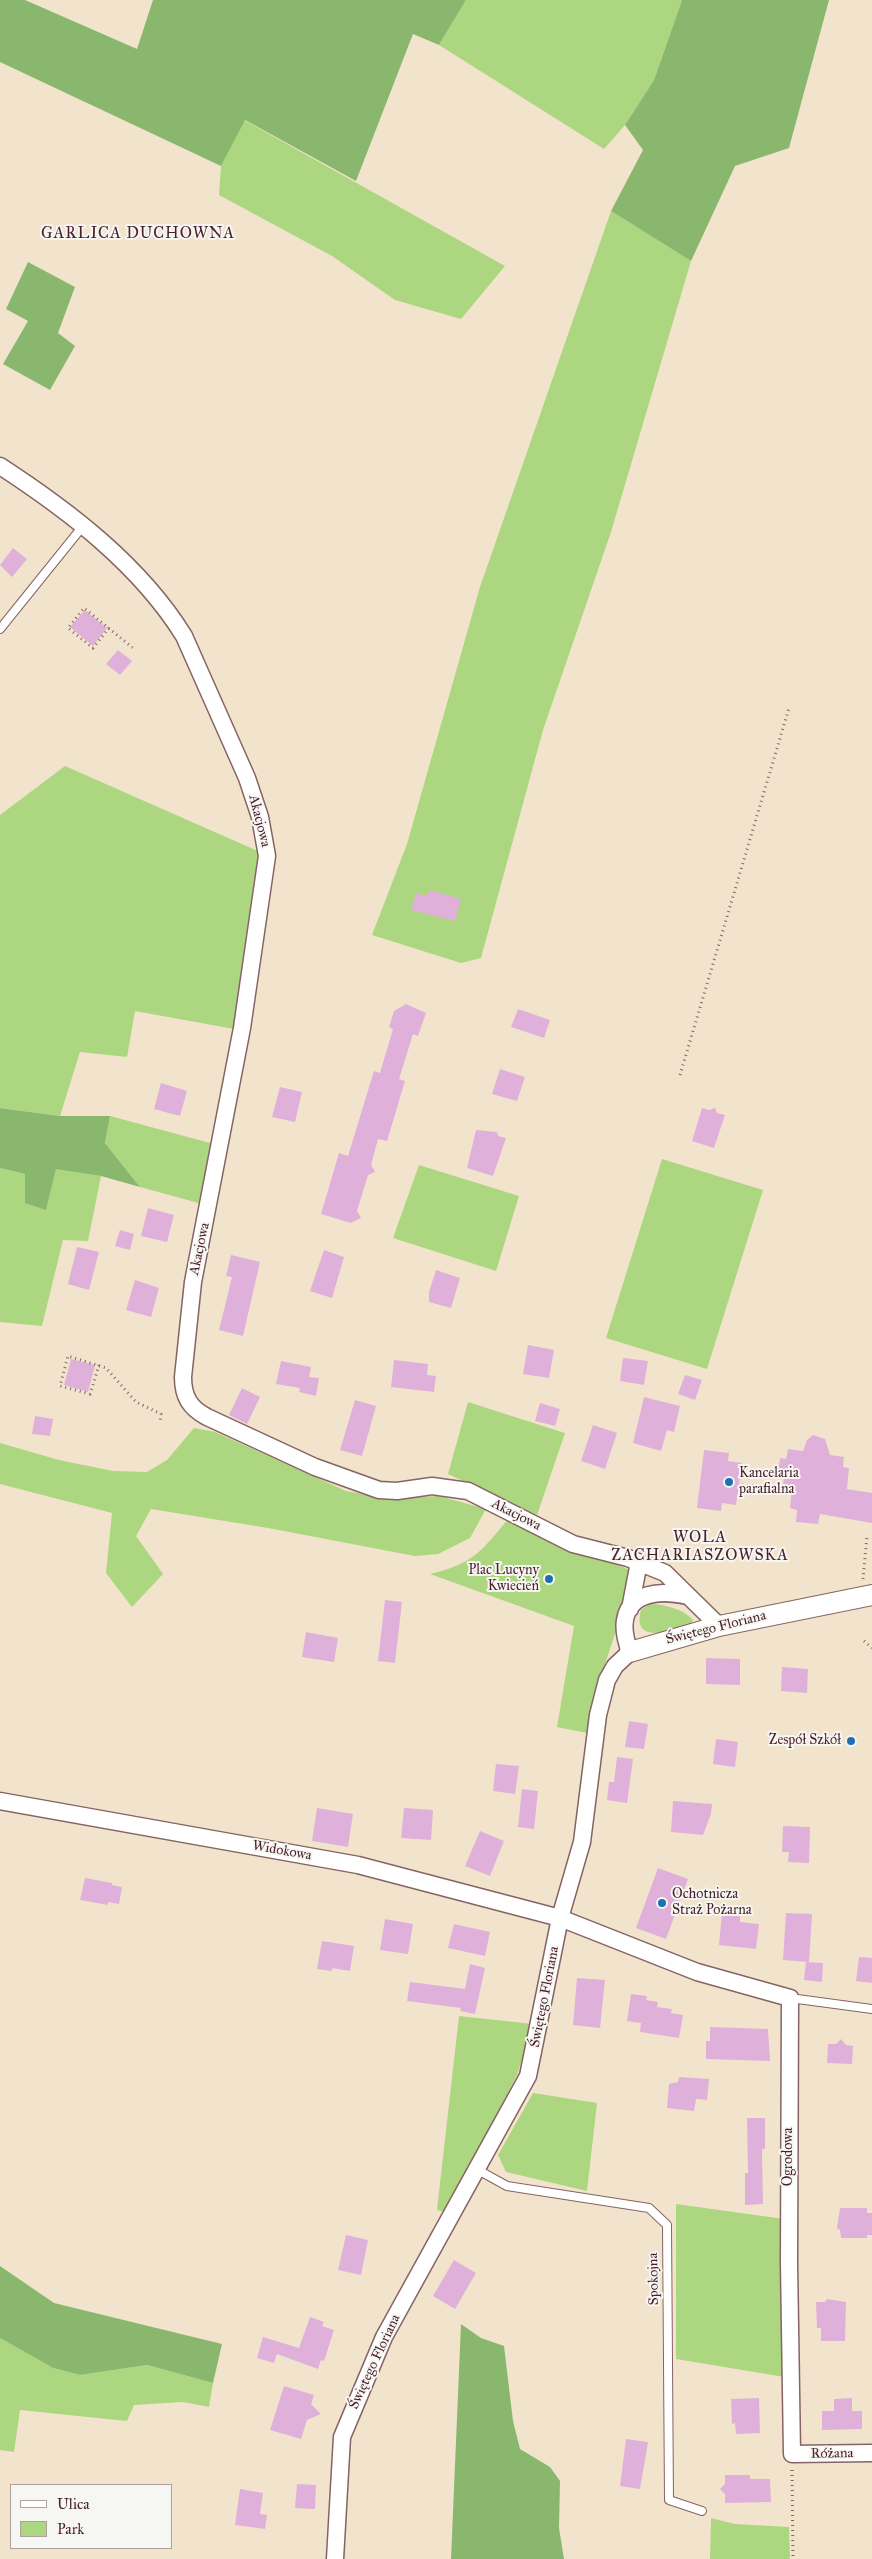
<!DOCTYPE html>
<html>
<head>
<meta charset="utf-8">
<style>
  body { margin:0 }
  #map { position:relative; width:872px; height:2559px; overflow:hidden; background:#f2e4cc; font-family:"IM FELL Great Primer",serif }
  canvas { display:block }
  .legend { position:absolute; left:10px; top:2484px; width:162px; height:65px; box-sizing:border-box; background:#f6f6f2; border:1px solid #b1a0a2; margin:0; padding:6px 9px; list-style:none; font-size:15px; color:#4a1f2b }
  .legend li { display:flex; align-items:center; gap:10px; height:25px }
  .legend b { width:25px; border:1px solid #b1a0a2 }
</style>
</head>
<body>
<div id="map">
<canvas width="872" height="2559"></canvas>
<ul class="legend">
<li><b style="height:6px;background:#fff"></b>Ulica</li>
<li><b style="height:14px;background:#add680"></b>Park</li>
</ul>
</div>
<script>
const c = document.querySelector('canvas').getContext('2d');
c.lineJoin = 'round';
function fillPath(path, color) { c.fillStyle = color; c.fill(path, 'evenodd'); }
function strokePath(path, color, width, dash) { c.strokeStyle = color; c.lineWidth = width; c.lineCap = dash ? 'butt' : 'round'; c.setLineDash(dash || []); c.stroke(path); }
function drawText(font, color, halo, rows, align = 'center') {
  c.font = font + ' "IM FELL Great Primer",serif'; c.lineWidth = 4; c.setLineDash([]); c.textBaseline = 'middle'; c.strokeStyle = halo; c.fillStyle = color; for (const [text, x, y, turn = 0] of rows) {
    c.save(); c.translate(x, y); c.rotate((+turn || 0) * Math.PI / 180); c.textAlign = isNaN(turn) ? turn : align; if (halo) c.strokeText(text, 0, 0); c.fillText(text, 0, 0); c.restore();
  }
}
const green = new Path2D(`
  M466,0h216l-28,80 -29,45 -21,24 -165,-104z
  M244,120l261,146 -44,53 -66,-19 -63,-44 -113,-61 2,-29z
  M611,211l80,50 -80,271 -68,198 -62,228 -20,5 -89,-28 35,-91 73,-257z
  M65,766l195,86 -26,177 -99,-18 -8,46 -47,-5 -20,64 -60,-8v-293z
  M110,1116l104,28 -12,60 -62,-17 -35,-44z
  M662,1159l101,31 -56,179 -101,-31z
  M419,1165l100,31 -23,75 -103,-33z
  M0,1168l25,6 21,35 10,-41 45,8 -13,65 -25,-1 -21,86 -42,-4z
  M468,1402l97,31 -28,82 -89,-41z
  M194,1428l21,4 131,59 40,7 53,-2 47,13 -16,29 -32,16 -23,2 -147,-28 -117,-19 -15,27 27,38 -31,33 -26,-34 6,-60 -112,-29v-41l59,17 54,11 34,1 20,-12z
  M510,1517l77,36 43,17 -6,37 -23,69 -14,57 -30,-6 17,-101 -144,-52c44,-10 52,-24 80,-57z
  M650,1604c13,0 34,5 43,16l-2,5c-17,5 -60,21 -50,-15z
  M459,2016l74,8 -16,51 -70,138 -10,-3z
  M533,2093l64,10 -10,88 -81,-19 -8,-17z
  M676,2204l108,15v158l-108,-18z
  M0,2338l53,30 27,7 67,-10 66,18 -4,24 -26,-5 -49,3 -7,16 -107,-11 -6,42 -14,-2z
  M711,2518l24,6 54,3 1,32h-80z`);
const forest = new Path2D(`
  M0,0h25l112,49 16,-49h313l-27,45 -26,-11 -57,147 -111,-61 -24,46 -221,-104z
  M682,0h147l-40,148 -54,18 -44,95 -80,-50 32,-61 -18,-25 29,-45z
  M28,262l47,25 -17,46 17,13 -25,44 -47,-26 25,-43 -22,-12z
  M0,1108l60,8h50l-5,27 35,44 -39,-11 -45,-7 -10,41 -21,-7v-29l-25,-6z
  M0,2266l54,37 168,41 -9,39 -66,-18 -67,10 -27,-7 -53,-30z
  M461,2324l20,14 23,8 9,75 7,28 30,18 10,14 -1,47 5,31h-113z`);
const building = new Path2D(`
  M13,548l14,11 -15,18 -12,-12z
  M85,610l22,18 -14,18 -23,-19z
  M118,650l14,11 -12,14 -14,-11z
  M430,890l31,9 -6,22 -44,-11 5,-17 11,3z
  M406,1004l20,9 -8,23 -5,-2 -14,45 6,2 -18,60 -9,-2 -7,26 4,7 -7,3 -11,36 4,7 -10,5 -30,-9 18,-61 9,3 26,-85 6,2 13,-44 -4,-2 5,-16z
  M518,1009l32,11 -6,18 -33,-11z
  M500,1069l25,8 -8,24 -25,-7z
  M161,1083l26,8 -7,25 -26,-7z
  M280,1087l22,5 -7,30 -23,-5z
  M702,1108l7,2 6,-2 2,5 8,2 -11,33 -22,-7z
  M476,1130l21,2 1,4 8,2 -13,38 -26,-8z
  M148,1208l26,7 -7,27 -26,-6z
  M120,1230l14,4 -4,16 -15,-4z
  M77,1247l22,5 -10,38 -21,-6z
  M324,1250l20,7 -12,41 -22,-7z
  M231,1255l29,7 -17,74 -24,-6 13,-53 -6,-1z
  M436,1270l24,8 -9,30 -22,-6v-10z
  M135,1280l24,8 -8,29 -25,-7z
  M528,1345l26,5 -5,28 -26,-4z
  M623,1358l25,3 -4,24 -24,-4z
  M71,1359l24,6 -7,27 -24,-7z
  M394,1360l34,4 -1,11 9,1 -2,16 -43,-5z
  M281,1361l30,6 -2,10 10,1 -3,18 -17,-4 1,-4 -24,-4z
  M685,1375l17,5 -7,20 -17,-6z
  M242,1388l18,9 -13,27 -18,-9z
  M644,1397l36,9 -6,26 -7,-2 -6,21 -28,-8z
  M355,1400l21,6 -14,50 -22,-6z
  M540,1403l20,6 -5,17 -20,-5z
  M35,1416l18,3 -3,17 -18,-2z
  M593,1425l24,8 -12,36 -24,-8z
  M813,1435l12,4 5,16 14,2 -1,10 6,1 -2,21 25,4v30l-52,-9 -2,10 -22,-2 1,-12 -7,-2 2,-20 -9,-2 1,-10 -6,-1 2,-17 6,1 2,-10 15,2 4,-11z
  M704,1450l25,3 -1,8 14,2 -6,42 -14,-2 -1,8 -24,-3z
  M385,1600l17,2 -7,61 -17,-2z
  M306,1632l32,6 -4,24 -32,-5z
  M706,1658l34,1v26l-34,-1z
  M782,1667l26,2 -1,24 -26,-2z
  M629,1721l19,3 -4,25 -19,-2z
  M716,1739l22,3 -3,25 -22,-3z
  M617,1757l16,2 -6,44 -20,-3 2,-18h5z
  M496,1764l23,2 -4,28 -22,-3z
  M522,1789l16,2 -4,38 -16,-2z
  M673,1801l39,3 -1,10 -8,21 -32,-3z
  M317,1808l36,6 -5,33 -36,-6z
  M404,1808l29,2 -2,30 -30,-2z
  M783,1826l27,1 -1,36 -21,-1 1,-10h-7z
  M480,1831l24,10 -14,35 -25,-10z
  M658,1868l30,11 -22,60 -30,-11z
  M85,1878l27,5v2l10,2 -3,17 -11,-2v3l-28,-5z
  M722,1913l18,2v7l19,2 -3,25 -37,-4z
  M786,1913l26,1 -3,48 -26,-2z
  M385,1919l28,5 -5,30 -28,-4z
  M454,1924l36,8 -5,24 -37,-8z
  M322,1941l32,5 -4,25 -18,-3v3l-15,-2z
  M859,1957l13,1v25l-16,-2z
  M806,1962l17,1 -1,19 -18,-2z
  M470,1964l15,4 -10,46 -15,-3 1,-3 -54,-7 3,-19 55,7z
  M577,1978l28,2 -5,48 -27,-3z
  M631,1994l16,2 -1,4 12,2 -1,5 15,2 -1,4 12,2 -4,23 -39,-6 1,-9 -14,-2z
  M710,2027l58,2 2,32 -64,-2v-18h4z
  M841,2039l5,6 7,1 -1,18 -25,-1 1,-19h8z
  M679,2077l30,2 -2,21 -11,-1 -2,12 -27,-3 2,-24 9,-2z
  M747,2118h18v31h-3l1,55 -18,1v-32h3z
  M840,2208h27v5h5v22h-5v3h-26l-1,-8 -3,-2z
  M346,2235l22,5 -7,35 -23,-5z
  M454,2260l22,13 -21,36 -22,-13z
  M827,2299l19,3 -1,39h-24v-13h-4l-1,-26h9z
  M310,2317l14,5 -2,4 12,4 -10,31 -3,-1 -3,9 -41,-15 -3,9 -17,-5 6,-21 36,11z
  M284,2386l30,9 -3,9 10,10 -14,6 -6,19 -31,-9z
  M759,2398l1,35 -24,1 -1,-11 -3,1 -1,-25z
  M852,2398v13h10v18l-40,1v-19h12v-12z
  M626,2439l22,3 -8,47 -20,-3z
  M725,2475h25v4h20l1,23 -46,1v-9l-5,-5 5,-5z
  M297,2484l19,1 -1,24 -20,-1z
  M240,2489l23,4 -3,21 7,1 -2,14 -30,-4z`);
const path = new Path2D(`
  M109,628l-16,20 -25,-20 16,-20 49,40
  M680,1075l109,-367
  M99,1365l-9,29 -30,-8 8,-30 38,12 30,34 25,12 -1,9
  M742,1485l23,2
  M863,1579l4,-43
  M864,1641l8,7
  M792,2470l1,89`);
const service = new Path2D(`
  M0,629l83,-103
  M790,1998l82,11
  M478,2170l29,16 142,22 18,17 2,275 33,11`);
const minor = new Path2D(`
  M0,466c69,45 140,99 184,170l63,142 13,39 7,39 -25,172 -49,254 -10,95c0,20 7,31 24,40l108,50 64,23 18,1 35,-5 36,5 105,53 55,14 37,15 54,53
  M630,1609l9,-47
  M0,1801l358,64 202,53 137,54 93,26 -1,265 3,191 80,-1
  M335,2559l7,-122 42,-100 144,-261 32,-158 22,-76 16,-127 9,-35 8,-14 15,-14c-19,-50 14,-66 58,-56`);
const tertiary = new Path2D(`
  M630,1652l89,-26 153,-31`);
const markers = [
  [729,1482,5,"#1f6fb2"],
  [549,1579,5,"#1f6fb2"],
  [851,1741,5,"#1f6fb2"],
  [662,1903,5,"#1f6fb2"]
];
const streetNames = [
  ["Akacjowa",259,821,76],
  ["Akacjowa",200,1249,-78],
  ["Akacjowa",516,1515,27],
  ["Świętego Floriana",716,1628,-14],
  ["Widokowa",282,1851,10],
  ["Świętego Floriana",545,1997,-79],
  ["Ogrodowa",789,2157,-90],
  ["Spokojna",654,2279,-91],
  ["Świętego Floriana",375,2362,-65],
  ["Różana",832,2454,-1]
];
const poiNames = [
  ["Kancelaria",739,1474],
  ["parafialna",739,1490],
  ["Plac Lucyny",539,1571,"right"],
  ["Kwiecień",539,1587,"right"],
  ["Zespół Szkół",841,1741,"right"],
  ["Ochotnicza",672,1895],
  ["Straż Pożarna",672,1911]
];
const quarterNames = [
  ["GARLICA DUCHOWNA",138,234],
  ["WOLA",700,1538],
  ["ZACHARIASZOWSKA",700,1556]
];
fillPath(green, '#add680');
fillPath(forest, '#8ab76e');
fillPath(building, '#dfb1da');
strokePath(service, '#856463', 10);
strokePath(minor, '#856463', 19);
strokePath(tertiary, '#856463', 22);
strokePath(path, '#856463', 3, [1, 4]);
strokePath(service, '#fff', 8);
strokePath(minor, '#fff', 16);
strokePath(tertiary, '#fff', 20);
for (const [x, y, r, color] of markers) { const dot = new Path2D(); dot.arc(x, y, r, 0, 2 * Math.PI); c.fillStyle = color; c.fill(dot); strokePath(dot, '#f6f6f2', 2); }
drawText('14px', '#4a1f2b', '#f6f6f2', streetNames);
drawText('14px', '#4a1f2b', '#f6f6f2', poiNames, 'left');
c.letterSpacing = '1px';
drawText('16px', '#4a1f2b', '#f6f6f2', quarterNames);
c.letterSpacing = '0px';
</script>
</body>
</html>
